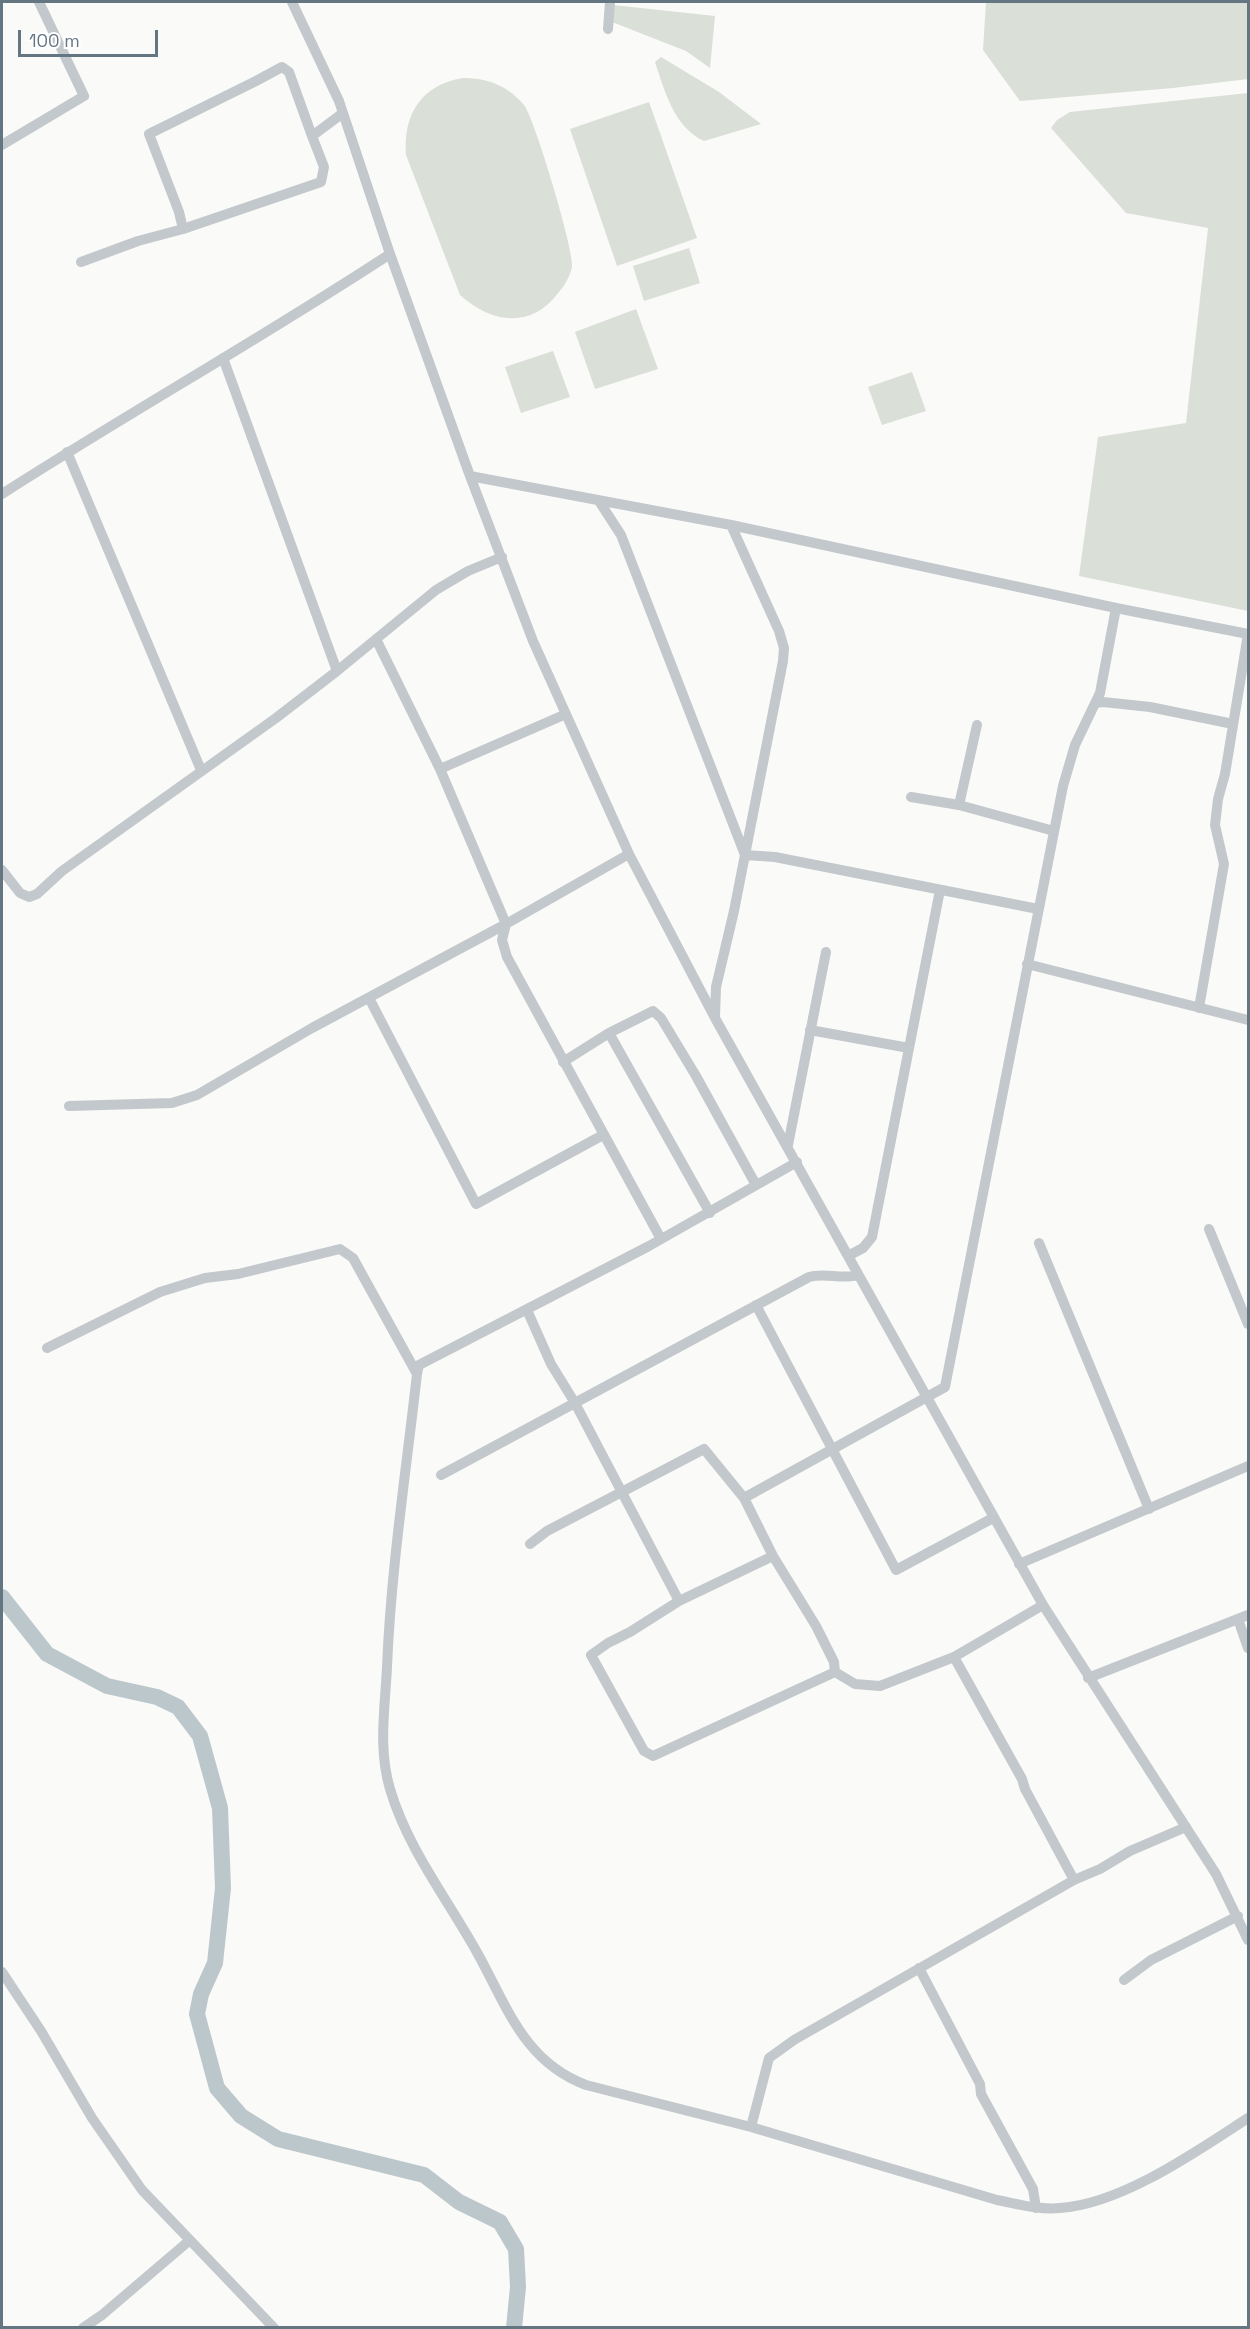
<!DOCTYPE html>
<html>
<head>
<meta charset="utf-8">
<style>
  body { margin:0 }
  #map { position:relative; width:1250px; height:2329px; overflow:hidden; background:#fafaf8; font-family:"Space Grotesk",sans-serif }
  canvas { display:block }
  .frame { position:absolute; inset:0; border:3px solid #657683; pointer-events:none }
  .scale { position:absolute; left:18px; top:30px; width:140px; height:27px; box-sizing:border-box; border:3px solid #657683; border-top:0; padding-left:8px; font-size:18px; line-height:21px; white-space:nowrap; color:#657683; -webkit-text-stroke:4px #fff; paint-order:stroke }
</style>
</head>
<body>
<div id="map">
<canvas width="1250" height="2329"></canvas>
<div class="frame"></div>
<div class="scale">100 m</div>
</div>
<script>
const c = document.querySelector('canvas').getContext('2d');
c.lineJoin = 'round';
function fillPath(path, color) { c.fillStyle = color; c.fill(path, 'evenodd'); }
function strokePath(path, color, width, dash) { c.strokeStyle = color; c.lineWidth = width; c.lineCap = dash ? 'butt' : 'round'; c.setLineDash(dash || []); c.stroke(path); }
const green = new Path2D(`
  M986,2h262v77l-75,9 -153,13 -37,-51z
  M613,5l102,11 -5,52 -24,-17 -74,-29z
  M661,57l58,35 42,32 -57,17c-30,-14 -39,-49 -49,-79z
  M463,78c25,0 45,8 61,27 10,12 51,148 48,162 -2,9 -7,18 -13,25 -27,37 -67,32 -99,3l-54,-140c-3,-42 16,-70 57,-77z
  M1248,93v518l-169,-35 19,-139 88,-14 22,-195 -82,-15 -75,-85 6,-8 13,-8z
  M649,102l48,136 -80,28 -47,-137z
  M689,248l11,35 -56,18 -11,-35z
  M636,309l22,60 -63,20 -20,-57z
  M553,351l17,46 -49,16 -16,-46z
  M912,372l14,39 -44,14 -14,-38z`);
const river = new Path2D(`
  M2,1597l45,57 60,32 50,11 21,10 22,29 20,72 3,80 -8,75 -14,31 -4,20 20,74 24,28 37,23 146,36 35,27 41,20 16,27 2,38 -4,41`);
const street = new Path2D(`
  M292,2l47,99 51,153 80,222 261,49 385,83 132,26
  M608,29l2,-27
  M2,145l82,-49 -45,-94
  M183,229l138,-47 3,-15 -12,-31
  M81,262l57,-21 45,-12 -4,-17 -30,-78 107,-53 26,-14 7,5 23,64 31,-23
  M223,358l114,313
  M67,452l134,318
  M470,476l63,165 96,213 86,164 328,587 173,269 32,66
  M2,494c128,-82 260,-156 388,-240
  M599,501l22,34 124,320 30,2 263,52
  M376,639l64,130 66,155 -4,16 5,17 154,282
  M1096,703l7,-1 47,5 83,17
  M440,769l126,-55
  M911,797l48,8 95,26
  M959,805l18,-80
  M2,870l18,23 9,4 8,-3 25,-23 214,-153 61,-47 99,-81 32,-19 34,-14
  M1027,964l221,56
  M369,998l107,206 127,-69
  M1199,1008l25,-144 -9,-39 3,-26 7,-25 23,-140
  M715,1017l1,-30 18,-76 49,-250 1,-13 -5,-17 -48,-106
  M810,1030l99,18
  M609,1033l101,180
  M563,1062l46,-29 44,-22 8,7 35,58 60,109
  M69,1106l103,-3 25,-8 115,-67 194,-104 123,-70
  M788,1145l38,-193
  M797,1162l-148,84 -230,119 -2,9c-11,98 -26,195 -30,293 -2,41 -9,82 3,122 18,61 59,112 89,167 29,53 46,106 107,129l165,42 246,73c21,4 42,10 63,8 62,-4 137,-57 188,-90
  M1209,1229l39,95
  M1039,1243l110,266
  M848,1256l15,-8 9,-11 68,-347
  M756,1305l140,265 97,-52
  M527,1310l24,54 24,39 104,198
  M47,1348l113,-56 45,-14 33,-4 102,-25 13,9 64,116
  M441,1475l368,-198c17,-5 32,3 49,-2
  M744,1498l201,-111 118,-601 12,-41 25,-52 16,-85
  M530,1544l17,-13 157,-82 40,49 29,58 43,70 18,36 1,10
  M773,1556l-94,45 -49,31 -22,11 -17,12 53,96 9,5 182,-84
  M1019,1564l229,-98
  M1238,1619l10,29
  M954,1657l68,122 3,10 49,91
  M835,1672l20,12 25,2 74,-29 89,-52
  M1088,1678l160,-63
  M919,1968l61,116 1,10 52,95 3,19
  M2,1972l39,59 51,87 50,72 132,138
  M1124,1980l27,-20 87,-44
  M751,2127l18,-69 25,-18 280,-160 26,-11 30,-18 56,-24
  M83,2328l19,-13 88,-75`);
fillPath(green, '#dadfd7');
strokePath(river, '#bbc7cb', 16);
strokePath(street, '#c3c8cc', 10);
</script>
</body>
</html>
